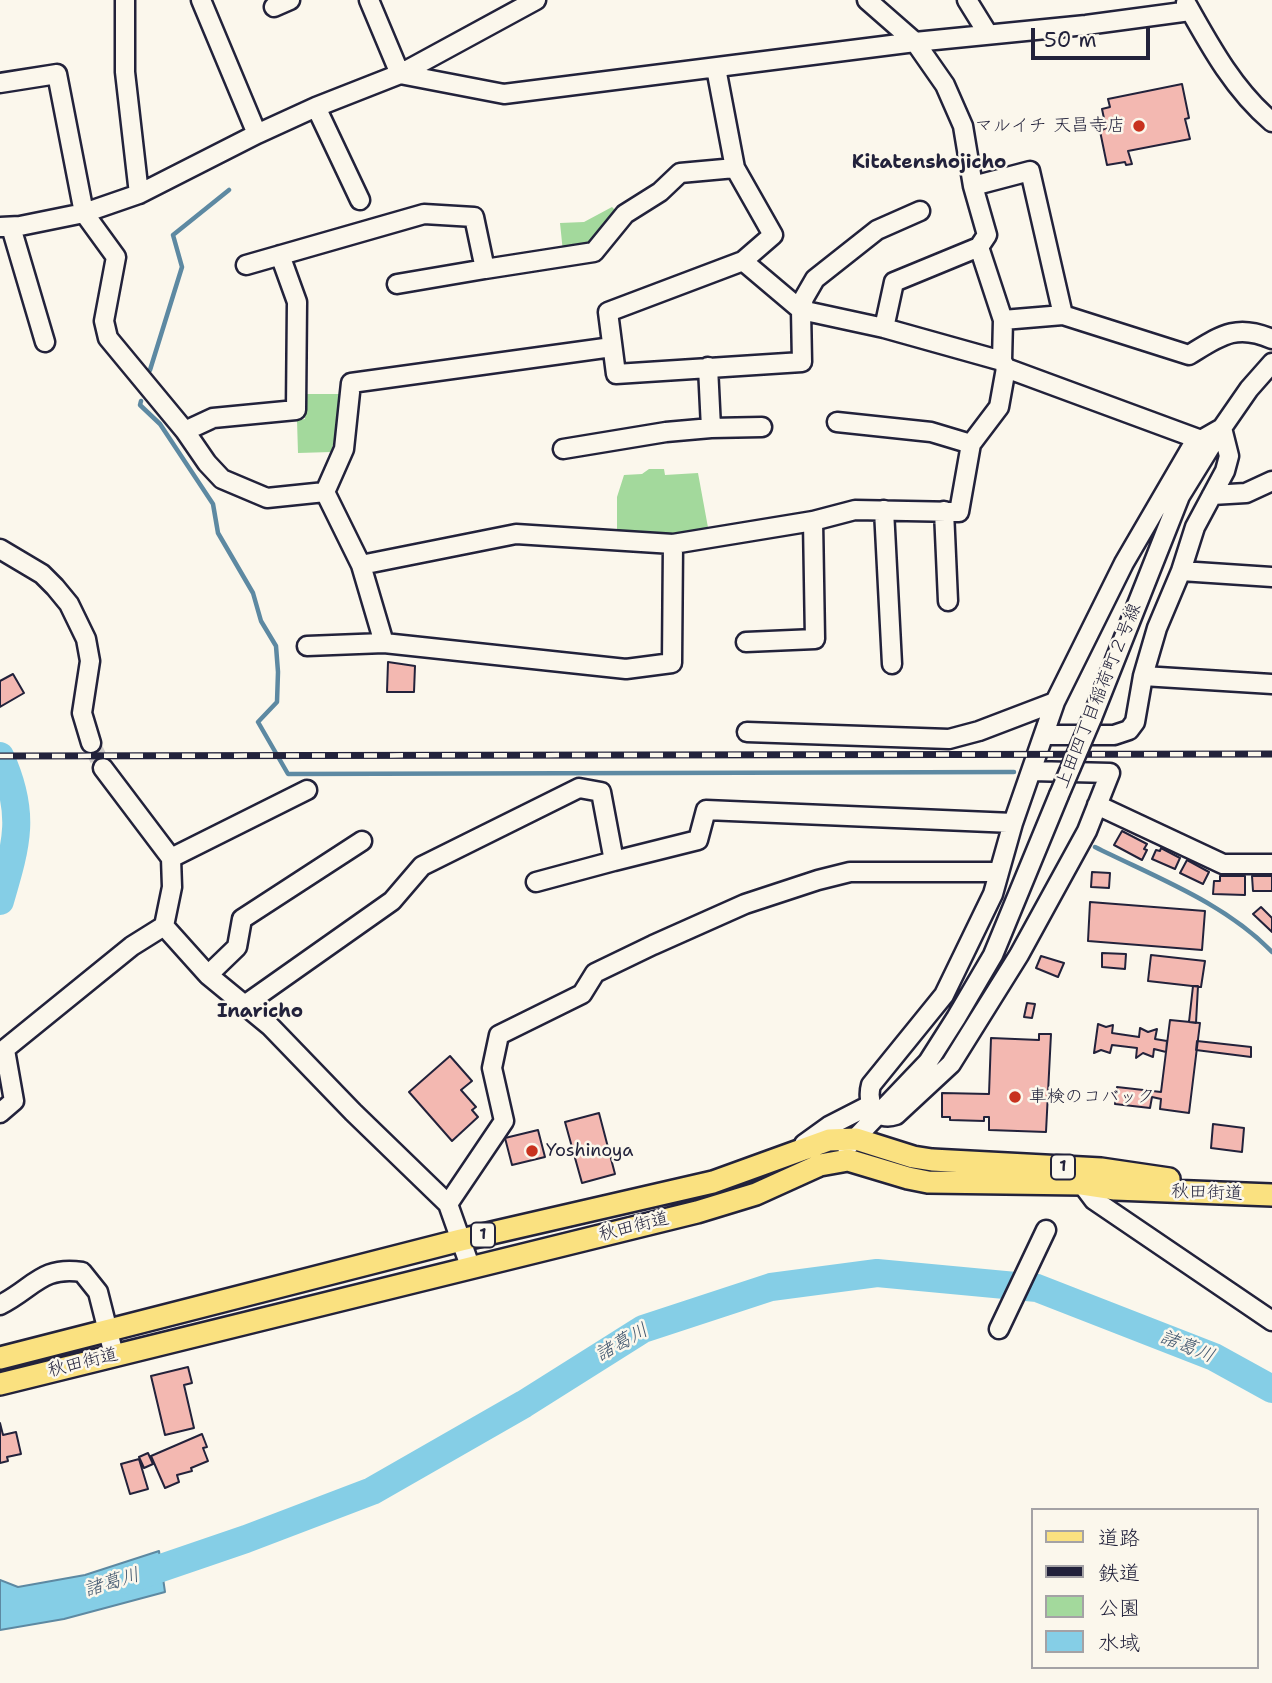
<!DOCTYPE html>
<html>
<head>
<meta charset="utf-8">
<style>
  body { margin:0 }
  #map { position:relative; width:1272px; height:1683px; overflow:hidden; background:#fbf7ec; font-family:"Shantell Sans","Klee One",sans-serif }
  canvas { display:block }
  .legend { position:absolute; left:1031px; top:1508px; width:228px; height:161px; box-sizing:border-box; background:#fbf7ec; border:2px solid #a4a2a5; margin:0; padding:9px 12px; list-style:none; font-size:21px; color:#22223b }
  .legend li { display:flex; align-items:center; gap:14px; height:35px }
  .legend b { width:35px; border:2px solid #a4a2a5 }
  .scale { position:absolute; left:1031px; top:28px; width:119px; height:32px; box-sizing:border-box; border:4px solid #22223b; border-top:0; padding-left:9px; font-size:21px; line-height:24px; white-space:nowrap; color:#22223b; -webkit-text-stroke:5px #fbf7ec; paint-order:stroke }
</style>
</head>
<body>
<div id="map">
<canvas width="1272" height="1683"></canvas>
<ul class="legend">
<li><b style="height:9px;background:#fae180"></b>道路</li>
<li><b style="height:9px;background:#22223b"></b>鉄道</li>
<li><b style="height:19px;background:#a3d99c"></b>公園</li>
<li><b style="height:19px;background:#85cee6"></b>水域</li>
</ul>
<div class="scale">50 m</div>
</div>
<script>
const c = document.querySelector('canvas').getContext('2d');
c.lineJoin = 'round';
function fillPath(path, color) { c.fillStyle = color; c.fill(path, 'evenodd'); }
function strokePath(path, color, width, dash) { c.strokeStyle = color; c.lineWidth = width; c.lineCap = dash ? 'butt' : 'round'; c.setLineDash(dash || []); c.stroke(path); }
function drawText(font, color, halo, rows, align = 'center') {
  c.font = font + ' "Shantell Sans","Klee One",sans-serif'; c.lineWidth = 5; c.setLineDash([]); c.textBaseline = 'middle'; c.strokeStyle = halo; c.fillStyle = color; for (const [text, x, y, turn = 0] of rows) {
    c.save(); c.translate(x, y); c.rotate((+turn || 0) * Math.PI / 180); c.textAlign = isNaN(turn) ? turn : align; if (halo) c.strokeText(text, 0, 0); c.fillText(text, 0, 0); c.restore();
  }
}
const green = new Path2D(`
  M612,207l4,4 -32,38 -21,3 -3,-29 24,-1z
  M304,394h35l-2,36 -6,22 -33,1 -1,-33 8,-1z
  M649,469h15l1,6 33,-2 11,60 -36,8 -56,-5v-39l7,-22 18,-1z`);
const water = new Path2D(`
  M159,1551l6,41 -101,27 -64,11v-50l18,7 67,-12z`);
const stream = new Path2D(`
  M150,370l32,-103 -9,-32 56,-45
  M141,401l-1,4 20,19 53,80 5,29 35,60 8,28 15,25 2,26 -1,30 -19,20 30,52 726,-2
  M1095,847c60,30 130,56 177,105`);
const river = new Path2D(`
  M0,756c26,57 17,87 0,145
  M126,1580l120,-41 126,-48 152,-87 119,-75 128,-42 106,-14 160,15 177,69 58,32`);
const building = new Path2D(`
  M1182,84l7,34 -4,1 5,20 -62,12 4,13 -6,1 -1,-3 -18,3 -7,-34 6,-3 -4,-19 8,-2 -2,-8z
  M388,662l27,4 -1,26h-27z
  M13,674l11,19 -24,14v-26z
  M1122,831l25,13 -3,5 3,1 -5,10 -28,-15z
  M1161,848l19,10 -5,11 -23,-10 4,-9 4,1z
  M1187,860l22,12 -6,12 -23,-11z
  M1092,872l18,1 -1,15 -18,-1z
  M1220,876h25v19l-32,-1 1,-13h6z
  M1252,876h20v15h-19z
  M1090,902l115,9 -3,39 -114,-9z
  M1261,907l11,11v14l-19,-18z
  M1102,953l24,1 -1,15 -23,-2z
  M1151,955l54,6 -4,26 -53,-6z
  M1041,956l23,7 -6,14 -22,-9z
  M1193,986h5l-2,37 -7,-1z
  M1027,1003l8,1 -3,14 -8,-1z
  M1170,1020l30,3 -11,90 -29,-4 1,-10 -9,-2 -2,11 -35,-4 2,-17 44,5z
  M1098,1024l8,3 7,-2 -1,8 27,4 1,-9 8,4 9,-3 -2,10 12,2 -1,11 -12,-3 -1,8 -10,-4 -7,5 1,-10 -25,-3 -2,8 -9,-3 -7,3z
  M1039,1034h12l-5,98 -57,-2v-13h-5v4l-34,-1v-3h-8v-24l47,1 2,-56 48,2z
  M1197,1041l54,6v10l-55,-7z
  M450,1056l22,25 -11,9 15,17 -4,3 6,7 -26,24 -43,-49z
  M599,1113l16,61 -33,9 -17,-61z
  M1213,1124l31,4 -2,24 -31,-4z
  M538,1130l7,27 -33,8 -7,-27z
  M188,1367l4,16 -8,2 10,43 -29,7 -14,-59z
  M0,1423l3,12 13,-3 5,22 -14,3 1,4 -8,2z
  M202,1434l5,13 -4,1 5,13 -17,7 1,3 -15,4 2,7 -14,6 -14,-32z
  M148,1453l5,11 -9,4 -5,-11z
  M139,1459l9,30 -18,5 -9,-30z`);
const minorTunnel = new Path2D(`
  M91,743l12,25`);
const minor = new Path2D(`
  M125,0v72l14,122
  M201,0l56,134
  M369,0l31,74
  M967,0l21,34
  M1186,3c24,43 48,87 86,119
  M274,7l16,-7
  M400,74l104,20 411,-52 171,-17 104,-14
  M0,83l57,-9 27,139 32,44 -12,64 4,17 77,93 22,32 15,16 45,19 58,-6 36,73 23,78 242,26 46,-6 1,-119 140,-23 42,-11 104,2 12,-68 28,-37 7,-39 -4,-7 1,-41 -24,-73 8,-12 -14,-49 -10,-60 -18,-41 -30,-43 -48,-42
  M316,107l44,93
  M735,168l38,67 -30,26 -135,51 8,62 186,-12 -1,-52 3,-12 11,-19 62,-49 43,-19
  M973,186l57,-15 33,144
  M0,227l20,-1 64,-13 55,-19 118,-60 59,-27 84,-33 136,-74
  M11,227l34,115
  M743,261l58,49 83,18 118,33
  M246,265l178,-51 50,3 11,52 -88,15
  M485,269l109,-17 31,-38 35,-22 20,-19 55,-5 -19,-100
  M1003,320l60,-5 126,40c31,-19 47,-32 83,-16
  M884,328l10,-46 85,-35
  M1006,368l195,72
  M837,422l94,10 40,12
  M711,428l51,-1
  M185,431l28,-13 83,-8 1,-108 -17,-47
  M563,449l103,-17 45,-4 -3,-61
  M325,492l19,-43 7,-66 261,-36
  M1212,495l34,-2 26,-12
  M884,510l8,154
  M944,511l4,90
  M0,549l42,25 13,13 14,17 17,35 4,22 -8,52 9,30
  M361,565l155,-31 157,10
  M1181,571l91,6
  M746,642l69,-3 -2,-118
  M307,646l77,-3
  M1143,676l129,8
  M1092,718l88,-222 42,-68 27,-39 23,-26
  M747,732l202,7 30,-8 76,-29
  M1044,735h70l15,-5 6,-8 8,-46 14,-48 24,-57 14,-44 30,-56 4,-15 -7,-28
  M1032,771l78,2 -23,58 -68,124 -68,109 -55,51c-20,7 -30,-12 -25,-30l73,-90 49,-101 20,-71 42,-121 69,-139 67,-115 10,-8 21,-12
  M1097,805l126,59h49
  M171,858l136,-68
  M536,882l78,-21
  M164,926l44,49 62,51 83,86 95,92 22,62
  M208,975l29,-28 5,-28 120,-78
  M246,1004l146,-103 30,-35 157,-78 22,4 13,69 84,-21 8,-30 307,13
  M0,1053l132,-107 32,-20 8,-39 -1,-29 -68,-90
  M0,1113l14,-12 -9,-51
  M804,1144l25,-18 41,-21
  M847,1147l81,-85 28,-44 37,-63 66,-160
  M1082,1184l12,16 178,121
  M448,1204l56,-83 -12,-53 7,-33 83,-41 13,-21 58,-28 92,-41 73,-24 32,-8h149
  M0,1305c34,-17 41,-39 82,-33l16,20 16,63
  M999,1329l47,-99`);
const major = new Path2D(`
  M0,1358l461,-118 252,-58 116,-42 27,-1 57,18 19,3 169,9 68,10
  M0,1384l697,-172 59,-18 64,-29 28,-5 60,18 20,4 154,2 33,5 157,6`);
const rail = new Path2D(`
  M0,756l1272,-2`);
const minorBridge = new Path2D(`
  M1059,795l33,-77`);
const markers = [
  [1139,126,7,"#c8321e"],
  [1015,1097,7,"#c8321e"],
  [532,1151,7,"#c8321e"]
];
const shields = [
  [1063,1167,24],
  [483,1235,24]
];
const shieldNames = [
  ["1",1063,1167],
  ["1",483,1235]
];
const poiNames = [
  ["マルイチ 天昌寺店",1125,126,"right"],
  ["車検のコバック",1029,1097],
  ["Yoshinoya",546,1151]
];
const streetNames = [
  ["上田四丁目稲荷町２号線",1099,696,-68],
  ["秋田街道",1207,1193,2],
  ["秋田街道",634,1227,-14],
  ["秋田街道",83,1363,-14]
];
const neighbourhoodNames = [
  ["Kitatenshojicho",929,163],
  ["Inaricho",260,1012]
];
const waterNames = [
  ["諸葛川",622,1343,-29],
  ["諸葛川",1187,1347,22],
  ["諸葛川",112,1583,-17]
];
fillPath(green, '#a3d99c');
fillPath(water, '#85cee6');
strokePath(water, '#5d89a2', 2);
strokePath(stream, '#5d89a2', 4.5);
strokePath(river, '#85cee6', 28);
fillPath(building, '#f3b8b1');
strokePath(building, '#22223b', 2);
strokePath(minorTunnel, '#d0ccc9', 18, [18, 9]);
strokePath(minor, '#22223b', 23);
strokePath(major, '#22223b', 26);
strokePath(minor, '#fbf7ec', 18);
strokePath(major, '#fae180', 21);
strokePath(rail, '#22223b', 7);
strokePath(rail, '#fbf7ec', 4.5, [13]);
strokePath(minorBridge, '#22223b', 23, []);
strokePath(minorBridge, '#fbf7ec', 18);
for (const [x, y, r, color] of markers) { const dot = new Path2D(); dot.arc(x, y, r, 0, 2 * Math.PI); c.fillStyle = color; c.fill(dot); strokePath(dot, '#fbf7ec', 2.5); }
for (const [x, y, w] of shields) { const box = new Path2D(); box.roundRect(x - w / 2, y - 12.5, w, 25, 5); c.fillStyle = '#fbf7ec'; c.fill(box); strokePath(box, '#22223b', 2); }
drawText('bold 16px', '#22223b', null, shieldNames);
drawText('18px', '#22223b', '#fbf7ec', poiNames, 'left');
drawText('18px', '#22223b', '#fbf7ec', streetNames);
drawText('bold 19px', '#22223b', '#fbf7ec', neighbourhoodNames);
drawText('italic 19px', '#40566e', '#fbf7ec', waterNames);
</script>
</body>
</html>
